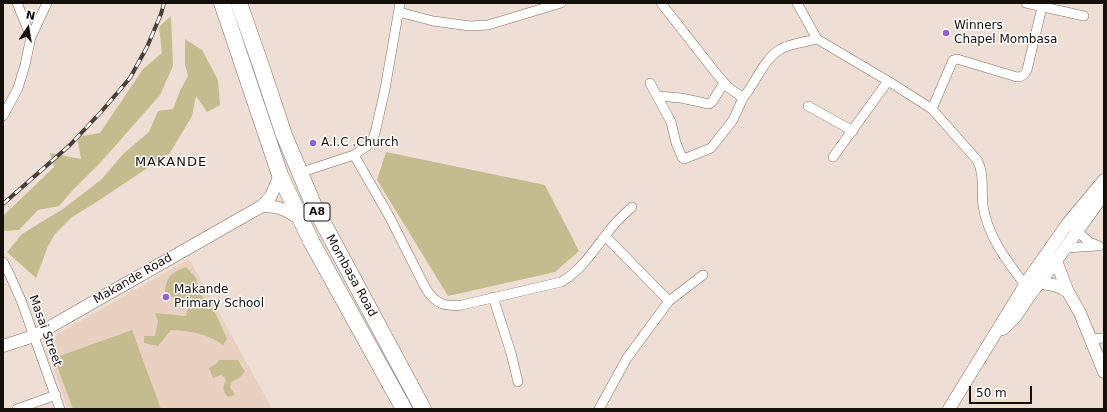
<!DOCTYPE html>
<html>
<head>
<meta charset="utf-8">
<style>
  body { margin:0 }
  #map { position:relative; width:1107px; height:412px; overflow:hidden; background:#efded3; font-family:"DejaVu Sans",sans-serif }
  canvas { display:block }
  .frame { position:absolute; inset:0; border:4px solid #150f0c; pointer-events:none }
  .north { position:absolute; left:8px; top:8px; width:40px; height:40px; -webkit-text-stroke:3px #fff; paint-order:stroke; rotate:12deg; font-size:11px; font-weight:700; line-height:16px; text-align:center; color:#150f0c }
  .north::after { content:''; display:block; margin:auto; width:14px; height:18px; background:#150f0c; clip-path:polygon(50% 0,100% 100%,50% 72%,0 100%) }
  .scale { position:absolute; left:969px; top:386px; width:63px; height:18px; box-sizing:border-box; border:2px solid #150f0c; border-top:0; padding-left:5px; font-size:12px; line-height:14px; white-space:nowrap; color:#150f0c; -webkit-text-stroke:3px #fff; paint-order:stroke }
</style>
</head>
<body>
<div id="map">
<canvas width="1107" height="412"></canvas>
<div class="frame"></div>
<div class="north">N</div>
<div class="scale">50 m</div>
</div>
<script>
const c = document.querySelector('canvas').getContext('2d');
c.lineJoin = 'round';
function fillPath(path, color) { c.fillStyle = color; c.fill(path, 'evenodd'); }
function strokePath(path, color, width, dash) { c.strokeStyle = color; c.lineWidth = width; c.lineCap = dash ? 'butt' : 'round'; c.setLineDash(dash || []); c.stroke(path); }
function drawText(font, color, halo, rows, align = 'center') {
  c.font = font + ' "DejaVu Sans",sans-serif'; c.lineWidth = 3; c.setLineDash([]); c.textBaseline = 'middle'; c.strokeStyle = halo; c.fillStyle = color; for (const [text, x, y, turn = 0] of rows) {
    c.save(); c.translate(x, y); c.rotate((+turn || 0) * Math.PI / 180); c.textAlign = isNaN(turn) ? turn : align; if (halo) c.strokeText(text, 0, 0); c.fillText(text, 0, 0); c.restore();
  }
}
const built = new Path2D(`
  M189,259l80,144 2,6h-203l-20,-57 8,-17z`);
const green = new Path2D(`
  M171,16l2,50 -13,29 -59,67 -29,29 -13,15 -21,4 -19,20 -16,1v-15l51,-49 -4,-14 31,6 -4,-22 23,-4 43,-64 19,-16 -3,-26z
  M185,39l17,11 16,30 2,25 -13,7 -11,-16 -4,20 -22,37 -75,50 -23,14 -17,17 -7,12 -12,32 -29,-26 15,-18 41,-25 39,-30 21,-25 26,-22 9,-21 15,-2 7,-18 8,-15 -3,-12z
  M386,152l159,33 34,66 -24,21 -107,24 -71,-116z
  M186,267l10,11 5,17 12,13 14,31 -4,6c-17,-12 -32,-14 -52,-15l-13,16 -14,-3v-7h11l3,-15 -3,-8 31,3 3,-15 -24,-5c0,-18 5,-23 21,-29z
  M132,330l29,79h-88l-19,-51z
  M219,360h19l7,12 -6,6 -8,4 -1,5 5,8 -7,2c-5,-6 -6,-9 -2,-16l-1,-3 -4,-3 -8,3 -4,-10 7,-4z`);
const street = new Path2D(`
  M17,3l14,34
  M661,3l54,69 13,15 15,11c13,-15 20,-39 38,-49 5,-4 28,-8 36,-10
  M797,3l20,36 71,42 44,28 45,51c8,14 4,31 6,46 5,31 24,55 42,79
  M1026,3l58,13
  M399,12l34,9 37,5 18,-1 73,-22
  M650,83l21,39 5,21 6,14 2,2 27,-11 22,-28 10,-22
  M657,96l24,2 28,6 3,-2 12,-19
  M808,106l45,25
  M932,109l21,-49 4,-1 60,18c5,0 8,-2 10,-7l15,-63
  M3,116l15,-28 7,-23 6,-28 16,-34
  M354,155l35,61 37,73c10,15 18,18 36,16l99,-23c20,-11 33,-32 47,-50 7,-9 15,-17 24,-25
  M833,157l55,-76
  M299,173l55,-18 13,-9 6,-7 3,-10 9,-40 15,-86
  M1073,227l16,15 10,4
  M605,236l64,65
  M1066,248l31,-2
  M3,262l5,9 13,29 39,109
  M493,297l18,56 7,29
  M1090,339l14,-1
  M17,409l39,-14
  M599,409l28,-51 42,-57 34,-26`);
const secondary = new Path2D(`
  M262,206c17,0 25,4 39,14
  M1056,261l12,31 12,21 24,59
  M1034,280c6,5 12,3 19,5 6,1 10,3 15,7
  M1003,329l13,-13 14,-21 21,-27 53,-74
  M3,346l31,-10 228,-130 9,-10 9,-21
  M949,409l81,-132 38,-54 36,-43`);
const highway = new Path2D(`
  M222,3l58,172 31,66 93,168
  M239,3l21,60 24,72 30,71 109,203`);
const rail = new Path2D(`
  M3,204l67,-59 31,-33 29,-34 17,-31 14,-33 3,-11`);
const markers = [
  [946,33,4,"#925fd9"],
  [313,143,4,"#925fd9"],
  [166,297,4,"#925fd9"]
];
const shields = [
  [317,212,26]
];
const shieldNames = [
  ["A8",317,212]
];
const poiNames = [
  ["Winners",954,26],
  ["Chapel Mombasa",954,40],
  ["A.I.C .Church",321,143],
  ["Makande",174,290],
  ["Primary School",174,304]
];
const streetNames = [
  ["Mombasa Road",351,276,61],
  ["Makande Road",133,279,-30],
  ["Masai Street",45,331,70]
];
const neighbourhoodNames = [
  ["MAKANDE",171,163]
];
fillPath(built, '#e9d1c2');
fillPath(green, '#c4bc8f');
strokePath(street, '#7c6d64', 10);
strokePath(secondary, '#7c6d64', 13);
strokePath(highway, '#7c6d64', 17);
strokePath(street, '#fff', 9);
strokePath(secondary, '#fff', 12);
strokePath(highway, '#fff', 16);
strokePath(rail, '#49403b', 4);
strokePath(rail, '#fff', 2.5, [8]);
for (const [x, y, r, color] of markers) { const dot = new Path2D(); dot.arc(x, y, r, 0, 2 * Math.PI); c.fillStyle = color; c.fill(dot); strokePath(dot, '#fff', 1.5); }
for (const [x, y, w] of shields) { const box = new Path2D(); box.roundRect(x - w / 2, y - 9, w, 18, 3); c.fillStyle = '#fff'; c.fill(box); strokePath(box, '#150f0c', 1); }
drawText('bold 11px', '#150f0c', null, shieldNames);
drawText('12px', '#150f0c', '#fff', poiNames, 'left');
drawText('12px', '#150f0c', '#fff', streetNames);
c.letterSpacing = '1px';
drawText('13px', '#150f0c', '#fff', neighbourhoodNames);
c.letterSpacing = '0px';
</script>
</body>
</html>
